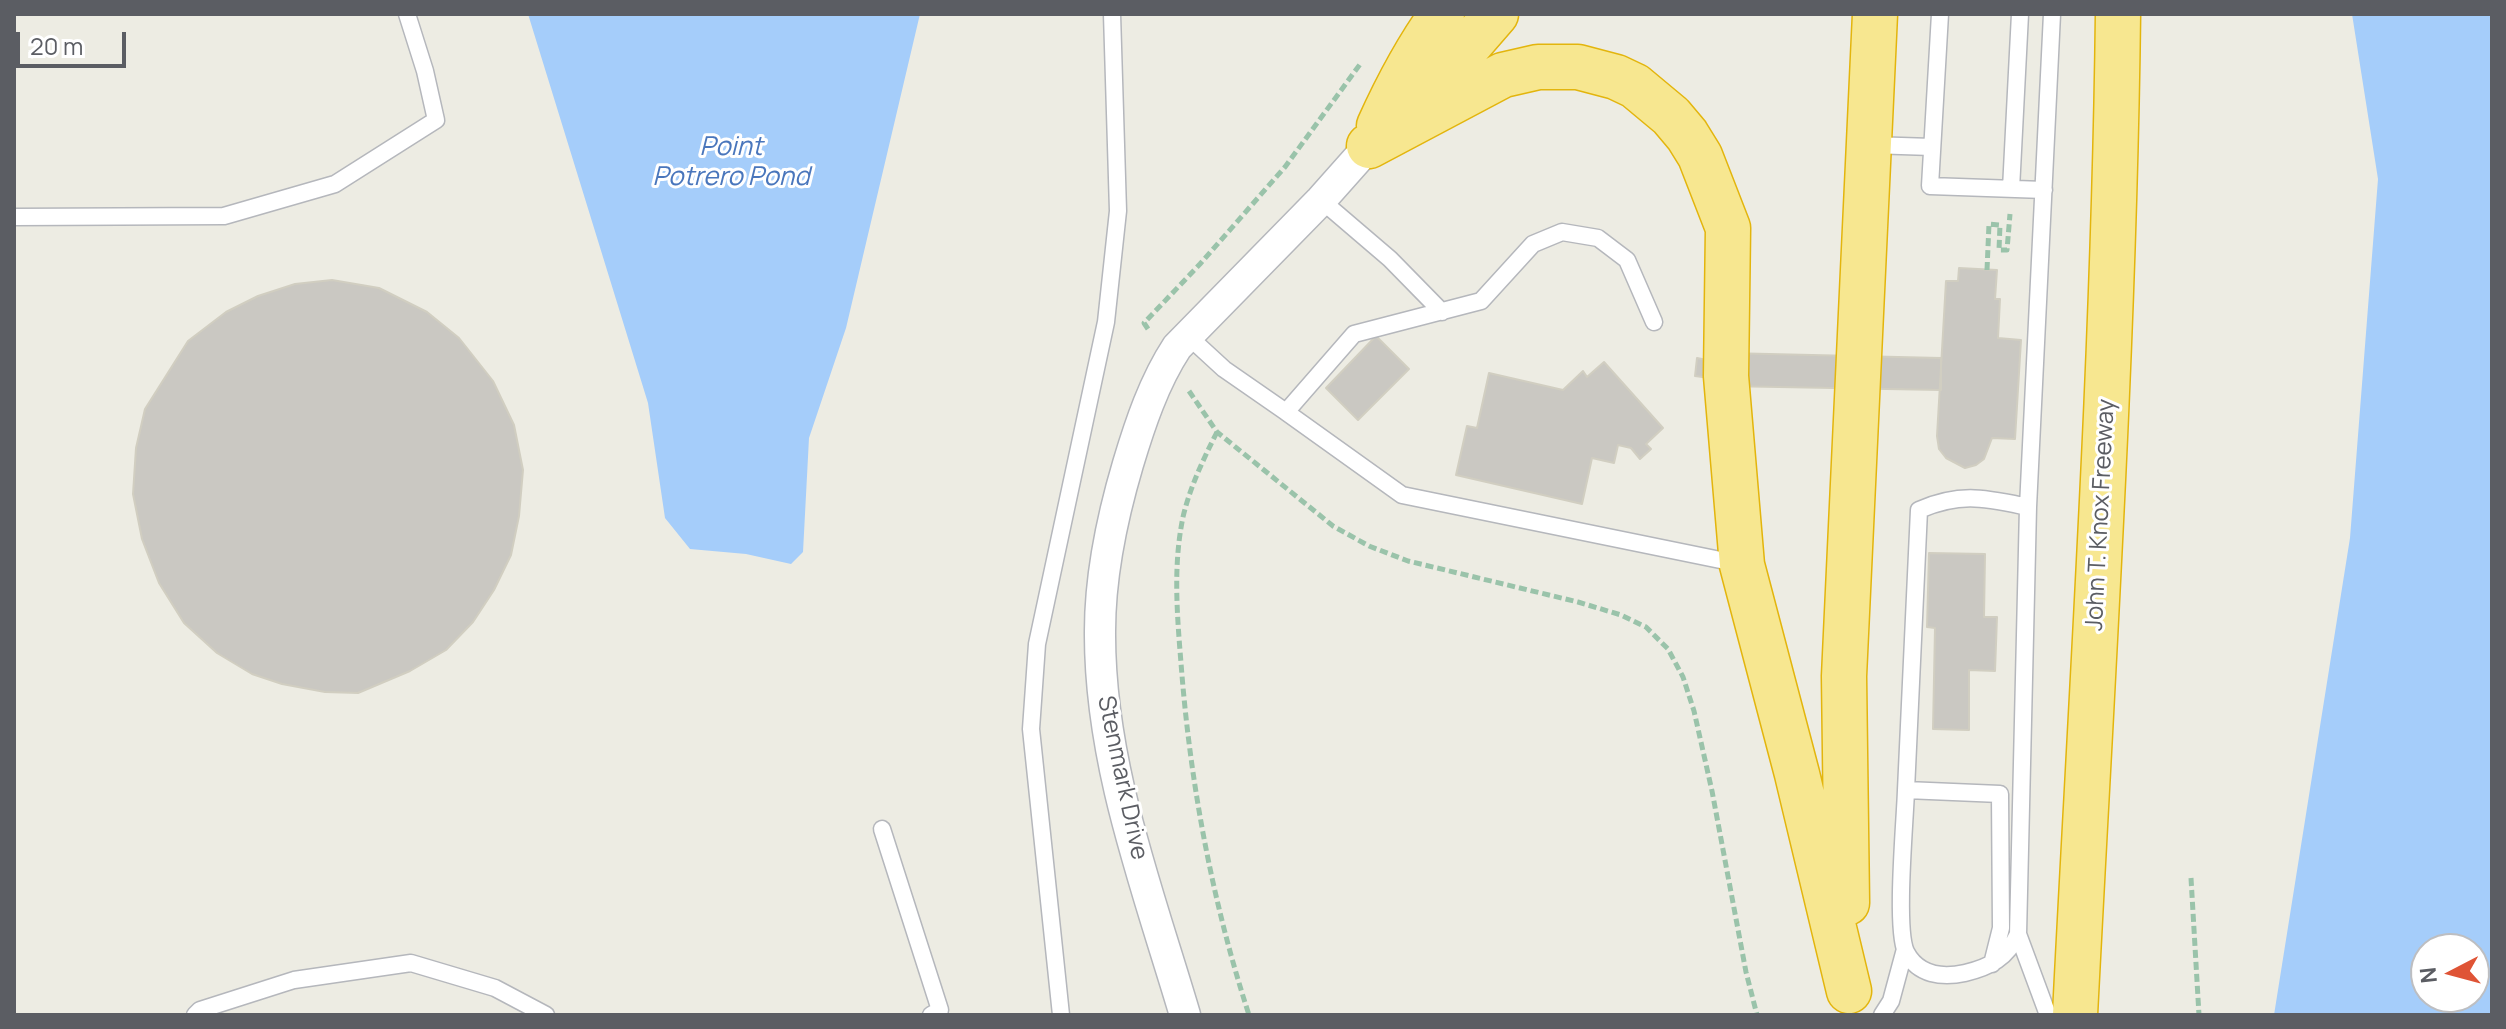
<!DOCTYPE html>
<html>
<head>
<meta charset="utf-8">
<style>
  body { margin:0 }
  #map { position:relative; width:2506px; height:1029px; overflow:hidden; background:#edece3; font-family:Manrope,sans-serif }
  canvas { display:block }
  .frame { position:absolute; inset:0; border:16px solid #5b5d63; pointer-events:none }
  .north { position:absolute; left:2410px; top:933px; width:80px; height:80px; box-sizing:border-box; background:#fff; border:2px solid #bdbec1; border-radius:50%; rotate:264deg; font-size:22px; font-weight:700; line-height:32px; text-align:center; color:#5b5d63 }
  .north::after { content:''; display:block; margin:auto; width:28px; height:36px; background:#df5436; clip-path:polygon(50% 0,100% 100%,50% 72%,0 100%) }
  .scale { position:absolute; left:16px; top:32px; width:110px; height:36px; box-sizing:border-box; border:4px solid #5b5d63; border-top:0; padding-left:10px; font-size:24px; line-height:28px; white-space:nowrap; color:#5b5d63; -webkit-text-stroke:6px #fff; paint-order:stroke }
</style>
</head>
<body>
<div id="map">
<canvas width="2506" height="1029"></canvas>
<div class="frame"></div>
<div class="north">N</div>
<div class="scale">20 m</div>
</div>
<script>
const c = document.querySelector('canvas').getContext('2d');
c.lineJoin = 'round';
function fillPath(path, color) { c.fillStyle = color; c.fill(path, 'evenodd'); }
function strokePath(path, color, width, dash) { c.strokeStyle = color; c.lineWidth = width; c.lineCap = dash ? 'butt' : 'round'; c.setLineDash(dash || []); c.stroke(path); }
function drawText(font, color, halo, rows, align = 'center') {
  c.font = font + ' Manrope,sans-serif'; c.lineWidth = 6; c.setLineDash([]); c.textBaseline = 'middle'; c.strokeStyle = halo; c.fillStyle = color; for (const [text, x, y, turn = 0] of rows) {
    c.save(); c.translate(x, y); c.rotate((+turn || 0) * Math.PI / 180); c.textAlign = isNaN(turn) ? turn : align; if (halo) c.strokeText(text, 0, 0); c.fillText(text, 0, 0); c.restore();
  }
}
const water = new Path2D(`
  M528,14h392l-74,314 -37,110 -6,114 -12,12 -45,-10 -56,-5 -25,-31 -17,-115z
  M2352,14h140v1001h-218l76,-477 28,-359zM2426,949h48v48h-48z`);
const building = new Path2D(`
  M1959,268l38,2 -2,29h5l-2,39 23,2 -6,99 -23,-1 -8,21 -8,6 -11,3 -19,-10 -7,-9 -2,-13 9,-155h12z
  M332,280l47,8 48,24 32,26 34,43 21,44 9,45 -4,46 -8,39 -17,35 -21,32 -27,28 -36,21 -52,22 -33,-1 -43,-8 -30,-10 -35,-21 -33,-30 -25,-40 -17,-44 -9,-45 3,-46 9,-39 43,-68 38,-29 32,-16 37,-12z
  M1376,336l33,33 -51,51 -32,-32z
  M1726,353l215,5v32l-216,-4z
  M1697,358l15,3 -2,17 -15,-2z
  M1604,362l59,66 -17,16 5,5 -11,10 -9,-11 -13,-3 -4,18 -22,-5 -10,46 -126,-29 11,-49 10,2 12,-55 74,17 20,-19 4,6z
  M1929,553l56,1 -1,63h13l-2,54 -26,-1v60l-36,-1 2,-101 -8,-1z`);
const path = new Path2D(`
  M1987,270l2,-46 11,1 -1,25h8l3,-36
  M1148,329l-4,-6 56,-59 85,-97 76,-104
  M1189,391l28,41 116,94 36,20 39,15 170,41 43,13 25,12 22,22 15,28 11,34 18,80 34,181 11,43
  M1217,432c-14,28 -27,55 -34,85 -10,48 -6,97 -2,146 9,119 31,238 68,352
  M2191,878l8,137`);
const lane = new Path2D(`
  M1940,14l-10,172 114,4
  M1870,145l62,2
  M2011,189l9,-175
  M1321,200l69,59 52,53
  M14,217l210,-1 111,-32 101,-64 -11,-49 -18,-57
  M1654,322l-27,-62 -29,-22 -36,-6 -29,12 -52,57 -127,33 -68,78 116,83 338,69
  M1187,335l37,34 62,43
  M1906,790l13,-280c42,-18 65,-12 109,-3
  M882,829l58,181 -9,5
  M2018,934l30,81
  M1992,964l9,-36 -1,-134 -94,-4c-1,32 -11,138 0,162 12,23 36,26 59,21 25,-6 42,-15 53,-39l10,-427 24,-493
  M195,1015l5,-5 94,-30 117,-17 84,25 51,27
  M1061,1015l-30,-286 6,-85 69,-322 12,-111 -6,-197
  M1882,1015l9,-14 14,-52`);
const street = new Path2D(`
  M1185,1015c-37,-125 -86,-252 -85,-384 0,-57 12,-113 28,-167 12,-40 26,-82 49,-117l144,-147 48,-54`);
const highway = new Path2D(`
  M1409,109l35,-35 52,-60
  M1379,126c18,-40 37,-76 63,-112
  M1369,146l134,-71 35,-8h40l38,10 19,9 36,30 16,19 13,21 28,72 -2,148 16,189 55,209 52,217
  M1847,903l-3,-227 31,-662
  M2075,1015c17,-334 39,-667 43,-1001`);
const streetNames = [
  ["John T. Knox Freeway",2101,515,-87],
  ["Stenmark Drive",1122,778,78]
];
const waterNames = [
  ["Point",731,148],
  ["Potrero Pond",731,178]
];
fillPath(water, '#a5cdfa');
fillPath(building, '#cac8c2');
strokePath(building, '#d1cec1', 2);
strokePath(lane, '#b5b7bc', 19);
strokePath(street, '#b5b7bc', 33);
strokePath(highway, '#e3b50d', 47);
strokePath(path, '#9ac3aa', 5, [8, 4]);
strokePath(lane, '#fff', 16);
strokePath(street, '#fff', 30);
strokePath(highway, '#f7e790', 44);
drawText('24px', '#5b5d63', '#fff', streetNames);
drawText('italic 26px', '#4976bc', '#fff', waterNames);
</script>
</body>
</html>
